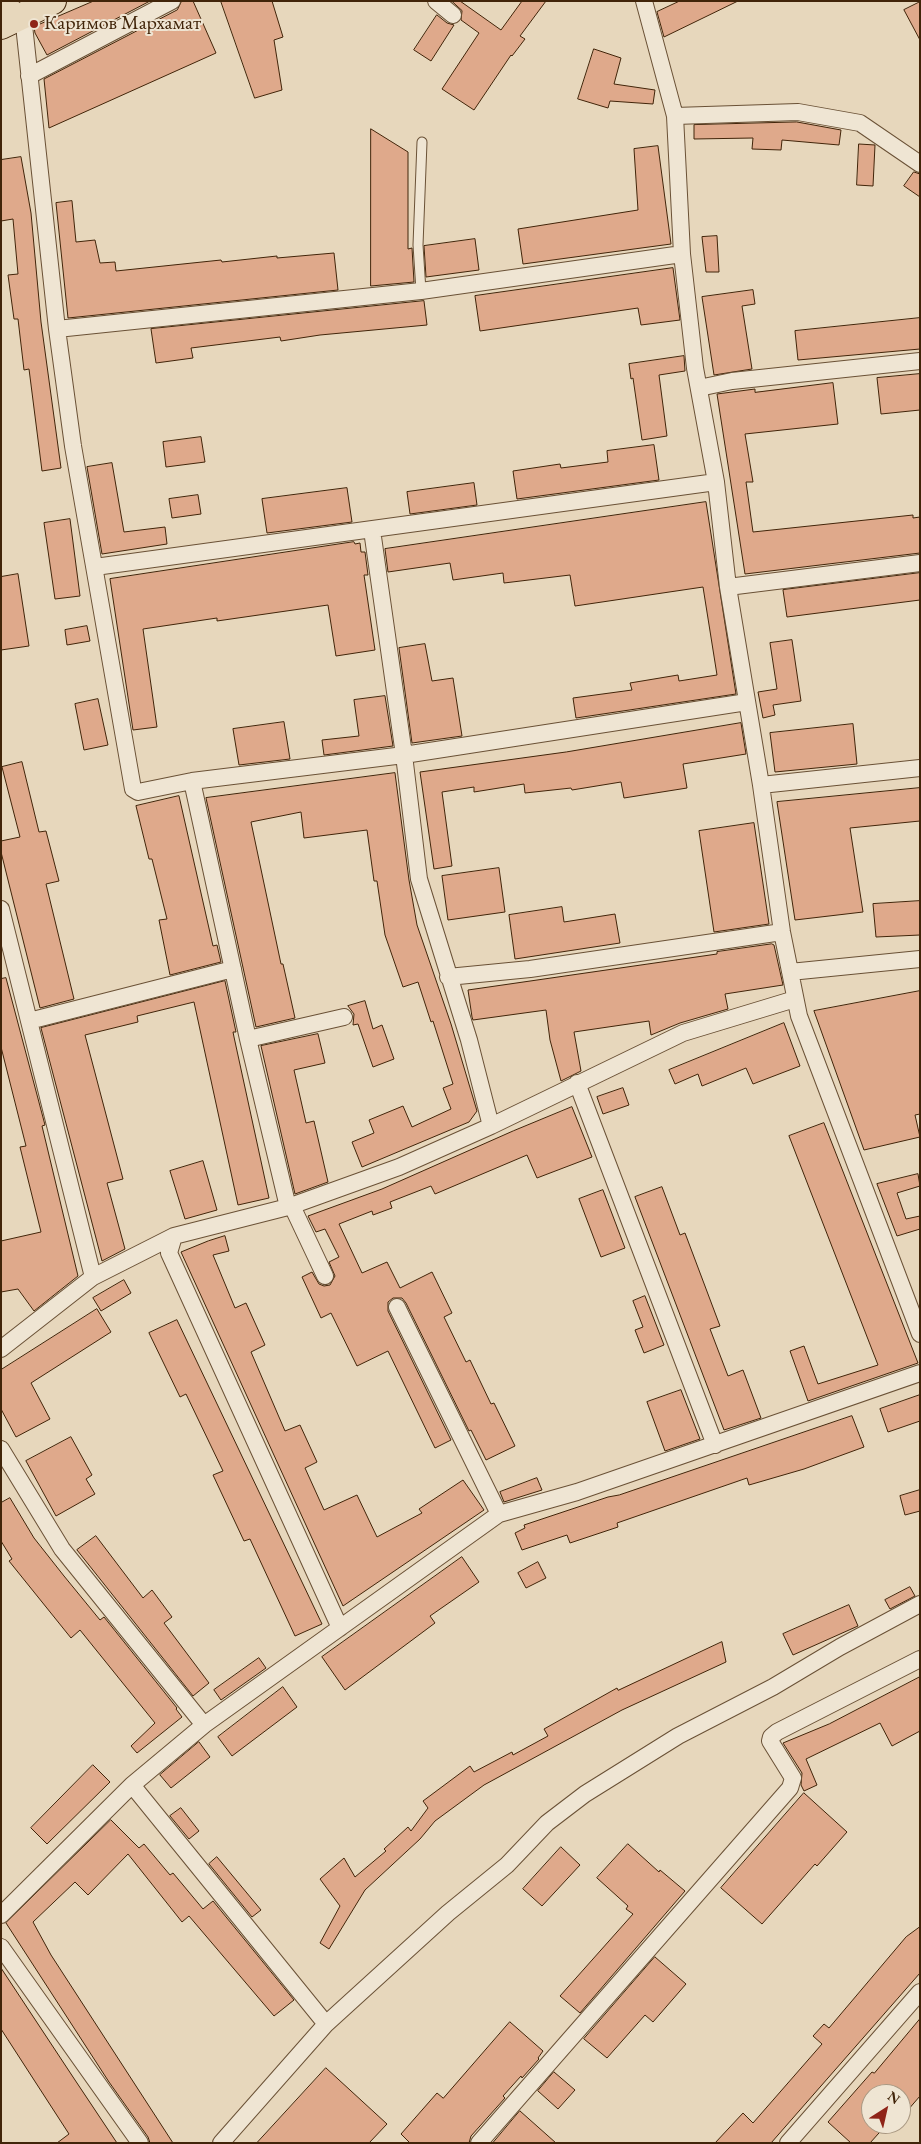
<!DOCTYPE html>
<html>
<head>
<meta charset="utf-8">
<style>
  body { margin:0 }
  #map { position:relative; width:921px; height:2144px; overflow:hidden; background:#e7d7bc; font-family:"EB Garamond",serif }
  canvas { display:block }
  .frame { position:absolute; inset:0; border:2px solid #412409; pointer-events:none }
  .north { position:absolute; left:861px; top:2084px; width:50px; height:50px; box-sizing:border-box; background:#efe5d3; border:1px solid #a99882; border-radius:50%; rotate:35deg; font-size:14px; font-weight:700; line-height:20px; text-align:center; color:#412409 }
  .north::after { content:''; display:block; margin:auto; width:18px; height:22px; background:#8f2418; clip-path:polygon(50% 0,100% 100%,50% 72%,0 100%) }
</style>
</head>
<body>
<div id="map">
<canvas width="921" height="2144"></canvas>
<div class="frame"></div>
<div class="north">N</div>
</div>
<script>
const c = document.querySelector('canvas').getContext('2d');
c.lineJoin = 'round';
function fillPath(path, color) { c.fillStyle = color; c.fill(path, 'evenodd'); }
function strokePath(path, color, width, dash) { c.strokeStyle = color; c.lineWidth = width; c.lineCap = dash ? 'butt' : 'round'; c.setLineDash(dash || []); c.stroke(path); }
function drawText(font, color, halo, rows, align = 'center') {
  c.font = font + ' "EB Garamond",serif'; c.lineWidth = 4; c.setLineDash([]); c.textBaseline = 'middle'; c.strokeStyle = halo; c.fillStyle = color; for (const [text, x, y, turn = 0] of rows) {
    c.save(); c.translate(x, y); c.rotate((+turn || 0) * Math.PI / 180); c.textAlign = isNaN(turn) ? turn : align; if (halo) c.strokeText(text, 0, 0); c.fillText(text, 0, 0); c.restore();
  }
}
const building = new Path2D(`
  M94,1h56l-103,54 -12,-22 -1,-6z
  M182,1h11l23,52 -167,75 -5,-49 133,-69z
  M221,1h51l11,36 -9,3 8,50 -27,8z
  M452,1h8l41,29 21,-29h24l-26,35 5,3 -13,17 -1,-1 -37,55 -32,-21 37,-56 -18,-13 1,-9z
  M680,1h58l-74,36 -7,-25z
  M920,2v38l-16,-30z
  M437,15l10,8 7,2 -23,36 -17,-11z
  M594,49l27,9 -7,26 41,6 -2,14 -43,-3 -2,7 -30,-9z
  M797,122l44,8 -2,15 -57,-5 -1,10 -29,-1 1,-11 -59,1v-14z
  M371,129l37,23v97l4,-1 2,34 -43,4z
  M859,144l16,1 -2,41 -16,-1z
  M658,146l13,98 -148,20 -5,-35 120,-19 -4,-61z
  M21,157l10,56 10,109 20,146 -19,3 -13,-102 -5,1 -6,-51h-4l-6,-44 10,-1 -5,-55 -12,2v-61z
  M914,172l6,2v23l-16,-11z
  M72,201l4,41 19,-2 5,23 15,-1 1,9 105,-11 1,2 55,-6v2l57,-5 4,37 -270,28 -12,-115z
  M717,236l2,36h-13l-4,-35z
  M475,239l4,31 -53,7 -2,-31z
  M673,268l7,52 -39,5 -3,-17 -158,23 -5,-35z
  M753,290l2,14 -13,2 10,63 -38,6 -12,-78z
  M424,301l3,24 -107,10 -39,6 -1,-4 -89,11 2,10 -37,5 -5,-34z
  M920,318v31l-122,11 -3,-29z
  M684,356l1,15 -26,4 8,61 -25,4 -9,-62 -2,1 -2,-15z
  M920,374v36l-39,4 -4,-36z
  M833,383l5,41 -93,10 8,48h-7l7,50 160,-17v3l7,-1v36l-175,21 -28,-180 38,-5v3z
  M201,437l4,25 -39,5 -3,-25z
  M654,445l5,35 -142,19 -4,-28 47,-7 1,4 47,-6 -1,-11z
  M112,463l12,69 41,-5 2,17 -65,10 -15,-87z
  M474,483l3,22 -67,9 -3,-22z
  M347,488l5,34 -85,11 -5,-34z
  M198,495l3,19 -29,4 -3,-19z
  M706,502l30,192 -160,24 -3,-20 59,-8 -2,-7 48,-8 1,6 38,-6 -14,-88 -128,19 -5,-31 -66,8 -1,-10 -50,7 -3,-17 -62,9 -3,-23z
  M70,519l10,77 -25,3 -11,-76z
  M354,542l1,2 5,-1 1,9h4l3,23h-4l11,75 -39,6 -8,-51 -111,16v-3l-74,11 14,98 -24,3 -23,-151z
  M920,573v27l-133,17 -4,-27z
  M18,574l11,72 -28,4v-73z
  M87,626l3,15 -23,4 -2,-15z
  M792,640l9,61 -28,4 2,10 -12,3 -5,-26 19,-3 -7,-46z
  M425,644l7,37 21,-3 9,58 -50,7 -13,-95z
  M385,696l8,50 -69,9 -2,-15 37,-4 -5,-36z
  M98,699l10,46 -24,5 -9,-46z
  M284,722l6,37 -51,6 -6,-36z
  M741,723l5,31 -63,10 4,24 -63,10 -3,-16 -49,8 -1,-2 -46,5 -1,-9 -50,8v-5l-32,5 10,74 -18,3 -14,-97 146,-20z
  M853,724l4,40 -82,8 -5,-39z
  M22,762l17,70 7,-1 13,50 -13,3 28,115 -34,9 -39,-156v-11l19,-4 -18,-70z
  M395,773l14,107 8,45 34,99 26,87 -8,11 -107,45 -10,-25 22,-9 -5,-13 34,-14 9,21 39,-18 -8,-21 10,-4 -20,-63 -2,1 -13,-40 -15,5 -18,-52 -8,-54h-3l-7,-51 -63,8 -3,-26 -50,10 30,142h2l12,54 -39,9 -50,-229z
  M920,788v33l-70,7 13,84 -68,8 -18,-118z
  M179,796l34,150 4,-1 4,17 -51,13 -11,-55 8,-1 -15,-60h-3l-13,-53z
  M754,823l15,101 -55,8 -15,-101z
  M499,868l6,44 -57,8 -6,-44z
  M920,901v34l-44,2 -3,-33z
  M562,907l2,15 51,-8 5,29 -105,16 -6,-44z
  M772,944l2,1 9,40 -58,9 3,15 -48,14 -29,12 -2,-14 -75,11 7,39 -20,10 -11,-41 -4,-30 -73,10 -1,-3 -4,-27 249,-36v-2z
  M6,978l39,147 -3,1 36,150 -44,35 -16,-22 -17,3v-51l40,-9 -21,-85 6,-1 -25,-99v-68z
  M225,981l11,51h-3l1,5 35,161 -31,7 -44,-203 -57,14 1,6 -53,13 38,144 -16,4 18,66 -23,12 -61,-233z
  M920,991v123l-5,1 5,22 -56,13 -50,-139z
  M365,1001l8,28 9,-4 12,34 -21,8 -15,-43 -5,1 1,-11 -6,-8z
  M784,1023l16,43 -47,18 -7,-16 -44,18 -4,-12 -23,10 -6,-14z
  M318,1034l7,29 -31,7 12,53 8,-2 14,61 -33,12 -34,-148z
  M623,1088l6,17 -26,9 -6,-17z
  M572,1107l20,50 -55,21 -10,-23 -92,39 -4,-8 -41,16 2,6 -19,7 -1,-4 -33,13 23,49 25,-11 13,26 32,-16 20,41 -8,4 22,45 4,-2 21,44 3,-1 21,43 -29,14 -15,-30 -2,1 -63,-128 -4,-5h-9l-5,4v9l63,129 -16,8 -47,-97 -31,15 -26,-53 -10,5 -19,-41 10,-5 7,12 5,2 6,-1 5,-9 -6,-14 10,-5 -14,-28 -9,3 -8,-16 74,-27 131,-58z
  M824,1123l94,240 -110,38 -18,-50 14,-5 14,38 60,-19 -89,-229z
  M203,1161l14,49 -32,9 -15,-48z
  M918,1174l2,12 -23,7 9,26 14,-3v13l-23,7 -20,-52z
  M662,1187l18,48 5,-2 35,93 -10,3 18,47 15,-6 18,48 -37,12 -89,-233z
  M603,1190l22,58 -24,9 -22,-58z
  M225,1236l4,15 -16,4 22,53 11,-5 19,42 -14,7 34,79 15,-6 17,37 -12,6 19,42 33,-15 20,42 45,-24 -3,-4 44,-29 21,30 -141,96 -162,-354 27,-11z
  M124,1280l7,13 -30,18 -8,-13z
  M645,1296l19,49 -20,8 -9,-23 8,-3 -10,-26z
  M97,1309l14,23 -80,51 19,36 -34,18 -15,-28v-39z
  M177,1320l145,304 -27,12 -45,-97 -6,2 -31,-66 10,-4 -37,-77 -6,3 -31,-64z
  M681,1390l19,49 -35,12 -18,-49z
  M920,1395v26l-32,11 -8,-23z
  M852,1416l12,31 -60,22 -55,16 -2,-7 -130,45 1,4 -48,16 -3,-8 -45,15 -7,-17 10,-5 -1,-3 84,-28 11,-2z
  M71,1437l21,38 -6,4 9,15 -39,22 -30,-55z
  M537,1478l5,12 -38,12 -4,-10z
  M920,1490v21l-15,4 -5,-19z
  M10,1498l24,40 30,38 36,44 4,-3 73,91 -1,1 6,8 -45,36 -6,-7 24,-23 -75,-93 -9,8 -62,-77 3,-2 -11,-18v-38z
  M96,1536l47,62 9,-8 20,27 -8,6 45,60 -16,13 -116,-146z
  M462,1557l17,25 -49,34 5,7 -90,67 -23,-33z
  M538,1562l8,16 -20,10 -8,-15z
  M910,1587l5,9 -25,13 -5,-9z
  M849,1605l9,21 -65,29 -10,-21z
  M722,1642l4,20 -104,48 -138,75 -49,36 -15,18 -55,51 -36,59 -9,-6 20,-37 -20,-27 24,-21 11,19 31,-26 -2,-2 24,-22 3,4 17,-23 -5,-7 47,-35 4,6 38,-20 1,3 35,-19 -4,-7 73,-41 1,2z
  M259,1658l7,10 -45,32 -7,-10z
  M920,1677v54l-28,15 -12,-23 -74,36 11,26 -13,6 -3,-6 1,-12 -19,-30 46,-19z
  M283,1687l14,20 -65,49 -14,-19z
  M199,1742l11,15 -39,31 -11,-13z
  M93,1765l17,17 -63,62 -16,-16z
  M804,1793l43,39 -30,34 -2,-2 -53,60 -41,-36z
  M181,1808l18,23 -10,8 -19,-23z
  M111,1820l28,28 5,-4 26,31 3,-2 30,36 10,-8 81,99 -20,16 -85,-100 -7,6 -54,-68 -40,41 -13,-13 -42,40 18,33 122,188h-23l-2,-6 -39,-55 -103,-159z
  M628,1844l31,28 1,-2 25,21 -105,122 -20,-17 73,-82 -7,-5 2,-3 -31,-28z
  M561,1847l19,18 -38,41 -19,-17z
  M217,1857l44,53 -9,7 -43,-53z
  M920,1927v46l-149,170h-56l28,-30 10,10 69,-79 -9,-8 11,-12 5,4 77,-91z
  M655,1957l31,27 -33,38 -8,-7 -38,43 -23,-19z
  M1,1968l72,109 44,66h-60l12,-9 -68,-105z
  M920,2019v77l-19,22v-24h-30v30h16l-17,19h-19l-23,-21 44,-50 2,1z
  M510,2022l33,29 -5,7 1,1 -17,19 -1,-2 -18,20 2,2 -34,38 -2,7h-59l-9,-9 36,-41 6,5z
  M326,2068l61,56 -18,19h-112z
  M554,2072l21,18 -17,19 -20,-18z
  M520,2111l36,32h-63z`);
const service = new Path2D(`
  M421,291l-3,-46 4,-103`);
const minor = new Path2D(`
  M436,1l17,14
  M644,1l31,115 7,138 13,114 21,114 12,105 33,198 21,147 17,84 121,318
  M23,16l34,313 16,117 60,343 5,3 54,-11 212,-26 343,-53
  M29,76l143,-75
  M675,116l123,-4 62,11 60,41
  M57,329l364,-38 261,-37
  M699,388l33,-7 188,-20
  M372,530l32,225 15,124 50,161 22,86
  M95,567l621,-85
  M728,587l192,-24
  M192,781l56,258 40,168
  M761,785l159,-17
  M1,909l92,368
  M790,972l130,-13
  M448,977l82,-8 252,-37
  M29,1021l204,-52
  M248,1039l96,-22
  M577,1083l138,362
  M292,1206l33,70
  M174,1236l-5,17 171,375
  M397,1307l102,207
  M1,1349l92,-72 81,-41 114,-29 111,-40 92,-41 192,-93 112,-34
  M1,1449l61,100 142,176
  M132,1785l194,239
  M1,1915l131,-130 72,-60 295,-211 78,-22 343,-119
  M1,1947l139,196
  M221,2143l105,-119 122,-111 59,-48 40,-42 38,-29 93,-58 95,-49 67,-40 80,-43
  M479,2143l311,-355 3,-10 -23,-37 1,-4 6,-5 143,-73
  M788,2143l132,-151`);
const primary = new Path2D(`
  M1,3l5,-2
  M1,26l52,-25`);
const markers = [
  [34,24,5,"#8f2418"]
];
const poiNames = [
  ["Каримов Мархамат",44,24]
];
fillPath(building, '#dfa98b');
strokePath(building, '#412409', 1);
strokePath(service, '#6a5136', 11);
strokePath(minor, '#6a5136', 18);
strokePath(primary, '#412409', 28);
strokePath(service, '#efe5d3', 9);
strokePath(minor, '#efe5d3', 16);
strokePath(primary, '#e7d7bc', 26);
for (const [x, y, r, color] of markers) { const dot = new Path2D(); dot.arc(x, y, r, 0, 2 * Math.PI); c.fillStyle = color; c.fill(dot); strokePath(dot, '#efe5d3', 2); }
drawText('20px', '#412409', '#efe5d3', poiNames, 'left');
</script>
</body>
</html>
